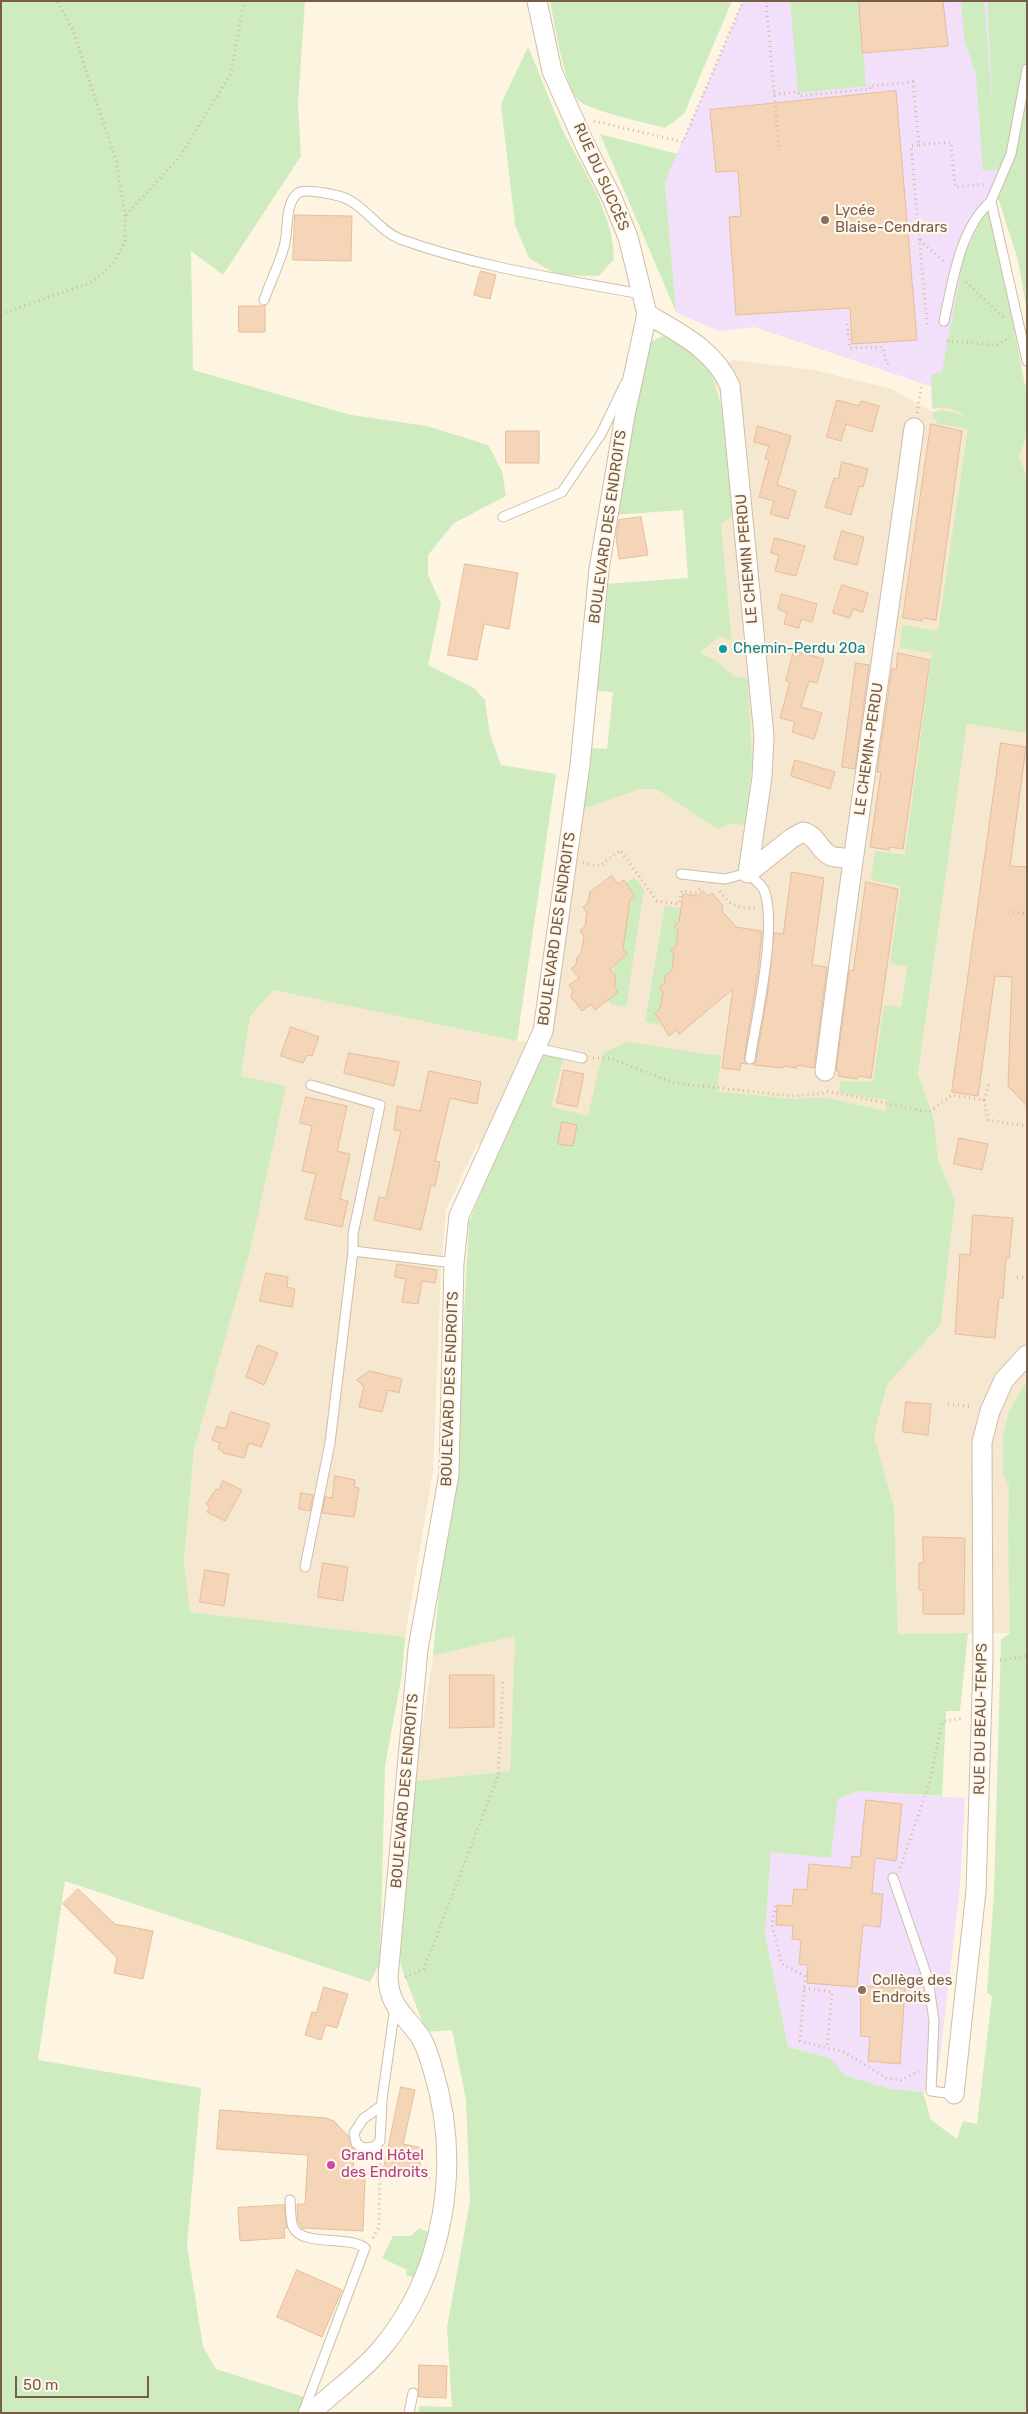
<!DOCTYPE html>
<html>
<head>
<meta charset="utf-8">
<style>
  body { margin:0 }
  #map { position:relative; width:1028px; height:2414px; overflow:hidden; background:#fdf5e2; font-family:Rubik,sans-serif }
  canvas { display:block }
  .frame { position:absolute; inset:0; border:2px solid #775c47; pointer-events:none }
  .scale { position:absolute; left:15px; top:2376px; width:134px; height:22px; box-sizing:border-box; border:2px solid #775c47; border-top:0; padding-left:6px; font-size:15px; line-height:18px; white-space:nowrap; color:#775c47; -webkit-text-stroke:4px #fff8ea; paint-order:stroke }
</style>
</head>
<body>
<div id="map">
<canvas width="1028" height="2414"></canvas>
<div class="frame"></div>
<div class="scale">50 m</div>
</div>
<script>
const c = document.querySelector('canvas').getContext('2d');
c.lineJoin = 'round';
function fillPath(path, color) { c.fillStyle = color; c.fill(path, 'evenodd'); }
function strokePath(path, color, width, dash) { c.strokeStyle = color; c.lineWidth = width; c.lineCap = dash ? 'butt' : 'round'; c.setLineDash(dash || []); c.stroke(path); }
function drawText(font, color, halo, rows, align = 'center') {
  c.font = font + ' Rubik,sans-serif'; c.lineWidth = 4.5; c.setLineDash([]); c.textBaseline = 'middle'; c.strokeStyle = halo; c.fillStyle = color; for (const [text, x, y, turn = 0] of rows) {
    c.save(); c.translate(x, y); c.rotate((+turn || 0) * Math.PI / 180); c.textAlign = isNaN(turn) ? turn : align; if (halo) c.strokeText(text, 0, 0); c.fillText(text, 0, 0); c.restore();
  }
}
const residential = new Path2D(`
  M733,360l81,10 78,19 41,23 8,-5 14,2 13,10 10,13 -63,480 -29,199 -63,-14 -30,2 -76,-8 -106,82 -112,-22 -22,-7 -31,66 -5,59 -8,202 -28,166 -215,-25 -6,-52 10,-110 56,-199 35,-164 -44,-11 9,-59 23,-27 244,51 25,4 41,-236 58,-20h15l61,40 15,-5 14,1 6,-63 -4,-83 -14,-3 -17,-15 -17,-9 20,-17 12,5 -11,-116 -1,-129 -10,-23z
  M1027,434v43l-8,-19z
  M967,724l60,9v647l-18,31 -6,22v41l6,11 -1,43 3,105 -113,1 -4,-126 -20,-73 13,-50 54,-61 14,-124 -17,-40 -4,-40 -16,-46z
  M515,1636l-5,135 -96,10 19,-125z`);
const education = new Path2D(`
  M743,1h244l11,182 -33,73 -26,133 -185,-62 -36,4 -42,-19 -11,-130z
  M859,1791l106,7 -5,88 -22,188 -15,18 -32,-3 -45,-13 -16,-18 -42,-11 -23,-113 6,-82 60,6 7,-59z`);
const green = new Path2D(`
  M1,1h304l-7,104 3,51 -78,119 -32,-24 2,119 158,45 76,11 61,19 14,26 4,25 -52,27 -26,32v20l13,29 -13,61 46,23 11,12 5,35 11,30 55,9 -39,267 -244,-51 -23,27 -9,59 45,10 -36,165 -56,199 -10,110 6,52 215,25 -3,37 -17,92 -5,197 -10,19 -305,-101 -27,179 163,28 -14,157 16,102 13,22 88,28 -6,16h-297z
  M550,1h182l-48,113 -19,14c-17,-5 -80,-18 -88,-29 -14,-20 -22,-73 -27,-98z
  M790,1h69l7,85 -68,7z
  M961,1h23l9,111 -6,-111h40v310l-9,-51 -20,-62 -1,-28 -14,1 -7,-97 -12,-34z
  M528,47c12,27 22,55 34,82 21,41 51,83 52,130l-15,17 -42,-1 -28,-17 -14,-33 -14,-121z
  M600,134l77,20 -12,28 11,130z
  M985,213h6l34,172h2v49l-8,24 8,19v256l-60,-9 -49,350 16,46 4,40 17,40 -14,124 -54,61 -13,50 20,73 4,126 70,-1 -8,78h-14l-4,85 -83,-5 -21,8 -7,59 -60,-6 -6,82 23,113 42,11 16,18 45,13 32,3 8,28 26,19 6,-18 14,3 15,-128 -5,-3 7,-101 7,-253 9,-6 -2,-105 1,-42 -6,-12v-41l6,-22 18,-31v1033h-609l2,-7 32,1 -5,-80 23,-125 -4,-102 -14,-70 -26,2 -26,-69 14,-182 96,-10 5,-135 -82,20 29,-306 7,-128 71,-169 23,6 -12,48 37,9 15,-63 24,-11 94,14 -4,35 76,8 30,-2 63,14 1,-11 -48,-7 2,-12 32,1 11,-77 17,2 6,-40 -17,-4 11,-77 -30,-6 4,-29 30,4 27,-202 -32,-5 2,-23 36,6 30,-202 -32,-6 1,-3 -4,-1v-7l15,-1 17,5c-11,-8 -19,-10 -33,-7l-1,-34 11,-3 22,-116z
  M662,336c53,14 58,57 64,104 2,21 5,43 8,65l-1,11 -12,8 11,117 -12,-5 -20,16 17,9 17,15 14,3 4,83 -6,63 -14,-1 -15,5 -61,-40h-15l-58,20 9,-61 15,1 6,-57 -16,-1 8,-107 83,-6 -5,-68 -70,5 36,-172z
  M634,877l10,12 -18,118 -15,-3 -3,-4 10,-8 -4,-5 2,-10 -3,-3 2,-11 6,-3 9,-60 5,-3 -9,-14z
  M665,906l16,2 -2,14 -5,4 4,5 -2,15 -5,4 3,5 -2,15 -7,6 -1,8 -5,3 4,6 -5,28 3,4 -16,-3z
  M419,2228l11,5 -16,45 -8,-3 1,-5 -25,-12 11,-22h18z`);
const building = new Path2D(`
  M859,1h84l5,45 -85,7z
  M896,91l21,249 -65,4 -2,-36 -114,7 -7,-98 12,-1 -3,-45 -22,1 -6,-62z
  M295,215l57,1 -1,45 -58,-1z
  M481,271l15,4 -6,24 -16,-4z
  M239,306h26v26h-26z
  M837,400l22,6 2,-5 18,5 -7,26 -26,-8 -5,17 -14,-4z
  M931,424l31,7 -26,189 -14,-2v3l-19,-3z
  M758,426l33,10 -14,49 19,6 -8,28 -18,-5 4,-13 -15,-4 10,-37 -4,-1 4,-13 -15,-4z
  M506,431h33v32h-33z
  M842,462l26,7 -5,18 -4,-1 -8,29 -26,-8 9,-29 4,1z
  M641,517l7,38 -29,4 -3,-23 3,-16z
  M842,531l22,6 -7,28 -23,-6z
  M775,538l30,8 -9,30 -21,-5 4,-16 -8,-2z
  M465,564l53,9 -9,56 -25,-5 -7,36 -29,-5z
  M842,585l26,8 -5,19 -10,-3 -3,9 -17,-5z
  M782,594l35,10 -5,18 -11,-3 -2,9 -15,-4 3,-11 -9,-4z
  M794,651l30,8 -7,24 -8,-2 -8,26 21,6 -8,26 -22,-7 3,-10 -15,-4 10,-36 -4,-1z
  M898,653l32,7 -27,189 -13,-2 -1,3 -19,-3 11,-75h-4l15,-103h4z
  M856,663l13,2 -14,104 -13,-2z
  M1001,743l25,4 -16,119 17,1v239l-19,-20 4,-109 -17,-1 -17,120 -26,-4z
  M795,760l40,12 -5,17 -39,-13z
  M792,872l32,6 -12,87 15,2 -13,101 -17,-3v3l-13,-2 -1,2 -30,-3 3,-5 11,-62 7,-65 9,1z
  M612,876l6,8 6,-4 11,17 -5,3 -7,49 4,5 -17,15 6,8 -2,10 4,5 -23,18 -4,-6 -9,7 -11,-14 2,-7 -4,-5 10,-7 -8,-9 5,-4 1,-8 4,-3 3,-18 -4,-5 5,-5 2,-14 -4,-5 5,-4 2,-11z
  M866,882l32,7 -27,189 -13,-2 -1,3 -19,-3 1,-5h-3l13,-101 4,1z
  M703,891l5,5 4,-3 11,13 -1,5 14,16 26,4 -4,41 -14,86 2,6 -5,-1 -1,7 -18,-2 11,-79 -54,45 -3,-4 -7,6 -14,-23 5,-4 3,-16 -4,-6 5,-3 1,-8 7,-6 2,-15 -3,-5 5,-4 2,-15 -4,-5 5,-4 4,-28 14,2z
  M291,1027l28,10 -7,19 -5,-1 -4,8 -22,-7z
  M349,1053l50,9 -5,24 -50,-13z
  M564,1070l20,4 -7,33 -20,-4z
  M429,1071l52,11 -4,22 -27,-6 -15,63 5,1 -5,24 -4,-1 -10,45 -47,-10 5,-23 7,1 15,-67 -7,-1 3,-24 23,5z
  M306,1097l41,9 -10,45 13,3 -10,45 8,2 -6,26 -37,-8 11,-45 -14,-3 10,-45 -12,-3z
  M562,1122l15,3 -4,21 -15,-2z
  M959,1138l29,6 -6,26 -28,-6z
  M973,1215l40,3 -4,40h-3l-3,40h-4l-4,40 -40,-4 5,-80 10,1z
  M397,1264l40,6 -2,13 -13,-2 -4,23 -16,-2 4,-23 -11,-2z
  M266,1273l22,4 -1,10 8,2 -3,18 -32,-6z
  M258,1345l20,8 -14,32 -18,-8z
  M370,1371l32,8 -3,14 -11,-3 -6,22 -23,-5 5,-20 -7,-7z
  M906,1402l25,2 -3,31 -25,-3z
  M231,1412l39,12 -9,23 -12,-4 -5,15 -21,-5v-2l-5,-2 2,-6 -8,-3 5,-14 8,3z
  M335,1476l20,4 -1,7 5,1 -5,29 -32,-4 3,-16 7,1z
  M223,1481l19,9 -17,31 -18,-9 3,-5 -4,-3 10,-15 3,1z
  M301,1493l12,2 -3,16 -11,-2z
  M923,1537l42,1 -1,76h-41v-24h-4v-27h4z
  M323,1563l25,4 -5,34 -25,-4z
  M205,1570l24,4 -5,32 -24,-4z
  M450,1675h44v52l-44,1z
  M866,1800l36,4 -6,57 -21,-3 -3,35 11,1 -3,33 -17,-2 -6,62 -50,-4 1,-18 -9,-1 2,-24 -9,-1 1,-13 -17,-1 1,-20 15,1 2,-17 13,1 2,-26 42,4 1,-12 8,1z
  M78,1889l37,35 38,7 -10,48 -29,-6 3,-15 -54,-54z
  M861,1986l44,2 -5,76 -32,-3 2,-24 -9,-1z
  M324,1987l24,7 -11,34 -11,-3 -5,15 -16,-5 7,-23 4,1z
  M401,2087l14,3 -12,54 20,4 -5,27 -34,-7z
  M220,2110l106,8 8,3 14,15 6,13 -1,28 12,1 -2,53 -61,-3 -4,-6 -1,-18h8l3,-49 -91,-6z
  M284,2205l3,23h-3l1,10 -45,3 -2,-33z
  M297,2270l45,20 -20,47 -45,-20z
  M419,2365l28,1 -1,32 -27,-1z`);
const path = new Path2D(`
  M766,1l13,146
  M774,94l24,-2 1,4 71,-7v-3l43,-4 6,63 -8,1 16,178
  M594,121l89,21 60,-141
  M919,145l32,-3 4,45 30,-3
  M126,215l53,-57 52,-85 13,-72
  M920,240l25,23
  M966,282l37,35
  M1,314l91,-32 21,-18 12,-22v-27l-9,-54 -44,-133 -15,-27
  M847,324l3,24 33,-1 3,16 4,1
  M947,341l50,4 13,-8
  M917,413l5,-29
  M583,863l17,3 20,-16 37,51 22,3 3,-13 14,2 4,-4
  M720,891c10,16 19,17 37,17
  M1013,912l14,2
  M593,1058h17l64,25 118,13 35,-3
  M827,1091l102,21 23,-17 32,5 4,20 39,6
  M984,1100l6,-19
  M1017,1277l10,1
  M948,1404l24,3
  M1000,1660l27,-4
  M900,1868l29,-84 13,-62 21,-4
  M775,1906l-3,19 10,39 23,12 -5,65 44,11 42,26 15,2 18,-9
  M405,1977l19,-8 74,-193 5,-94
  M804,1988l28,4 -5,55
  M380,2168l35,10h15
  M373,2238l6,-11 1,-69`);
const lane = new Path2D(`
  M1027,69l-16,85 -20,47 36,160
  M264,300c6,-17 15,-35 20,-53 5,-16 0,-43 14,-54 7,-5 43,2 51,7 19,10 31,31 51,39 77,28 161,40 241,55
  M944,321c9,-40 15,-91 47,-120
  M503,517l59,-25 39,-58 24,-50
  M681,874l44,5 23,-6c5,5 13,11 16,17 14,36 -8,129 -14,169
  M536,1048l46,10
  M353,1251l101,12
  M305,1567l25,-124 23,-192v-17l27,-129 -69,-20
  M893,1878l35,101 6,42 -3,70 23,3
  M381,2106l-18,13 -9,14 2,10 7,5 11,-1 6,-6 2,-41 13,-94
  M290,2200c1,8 0,19 3,27 9,20 56,8 72,21l-62,165
  M409,2413l4,-20`);
const street = new Path2D(`
  M647,314c32,19 68,36 83,72l34,350 -2,41 -14,96
  M748,873l44,-35 11,-6c14,3 16,19 28,24 6,2 15,2 21,3
  M825,1071c27,-215 60,-429 89,-643
  M954,2094l22,-203 7,-229 -1,-220 8,-31 14,-31 23,-25
  M311,2413c23,-22 49,-39 70,-64 64,-76 81,-185 52,-279 -3,-11 -6,-22 -12,-32 -15,-23 -32,-30 -33,-61l30,-328 31,-175 5,-211 5,-47 84,-185 37,-266 19,-196 26,-154 22,-101 -19,-77 -16,-39 -26,-51 -34,-76 -15,-70`);
const markers = [
  [825,220,5,"#8d6e63"],
  [723,649,5,"#0f9aa8"],
  [862,1990,5,"#8d6e63"],
  [331,2165,5,"#d1479c"]
];
const streetNames = [
  ["RUE DU SUCCÈS",601,177,66],
  ["BOULEVARD DES ENDROITS",608,527,-82],
  ["LE CHEMIN PERDU",747,559,-95],
  ["LE CHEMIN-PERDU",869,749,-82],
  ["BOULEVARD DES ENDROITS",557,929,-82],
  ["BOULEVARD DES ENDROITS",450,1389,-88],
  ["RUE DU BEAU-TEMPS",981,1719,-89],
  ["BOULEVARD DES ENDROITS",405,1791,-85]
];
const educationNames = [
  ["Lycée",835,211],
  ["Blaise-Cendrars",835,228],
  ["Collège des",872,1981],
  ["Endroits",872,1998]
];
const cultureNames = [
  ["Chemin-Perdu 20a",733,649]
];
const hotelNames = [
  ["Grand Hôtel",341,2156],
  ["des Endroits",341,2173]
];
fillPath(residential, '#f5e7d0');
fillPath(education, '#f2dffa');
fillPath(green, '#ceecc0');
fillPath(building, '#f4d5b8');
strokePath(building, '#e8bc98', 1);
strokePath(lane, '#cfbda8', 11);
strokePath(street, '#cfbda8', 21);
strokePath(path, '#d9b89b', 3, [1, 4]);
strokePath(lane, '#fff', 9);
strokePath(street, '#fff', 19);
for (const [x, y, r, color] of markers) { const dot = new Path2D(); dot.arc(x, y, r, 0, 2 * Math.PI); c.fillStyle = color; c.fill(dot); strokePath(dot, '#fff8ea', 2); }
drawText('15px', '#775c47', '#fff8ea', streetNames);
drawText('15px', '#785e54', '#fff8ea', educationNames, 'left');
drawText('15px', '#0d838f', '#fff8ea', cultureNames, 'left');
drawText('15px', '#b23c85', '#fff8ea', hotelNames, 'left');
</script>
</body>
</html>
